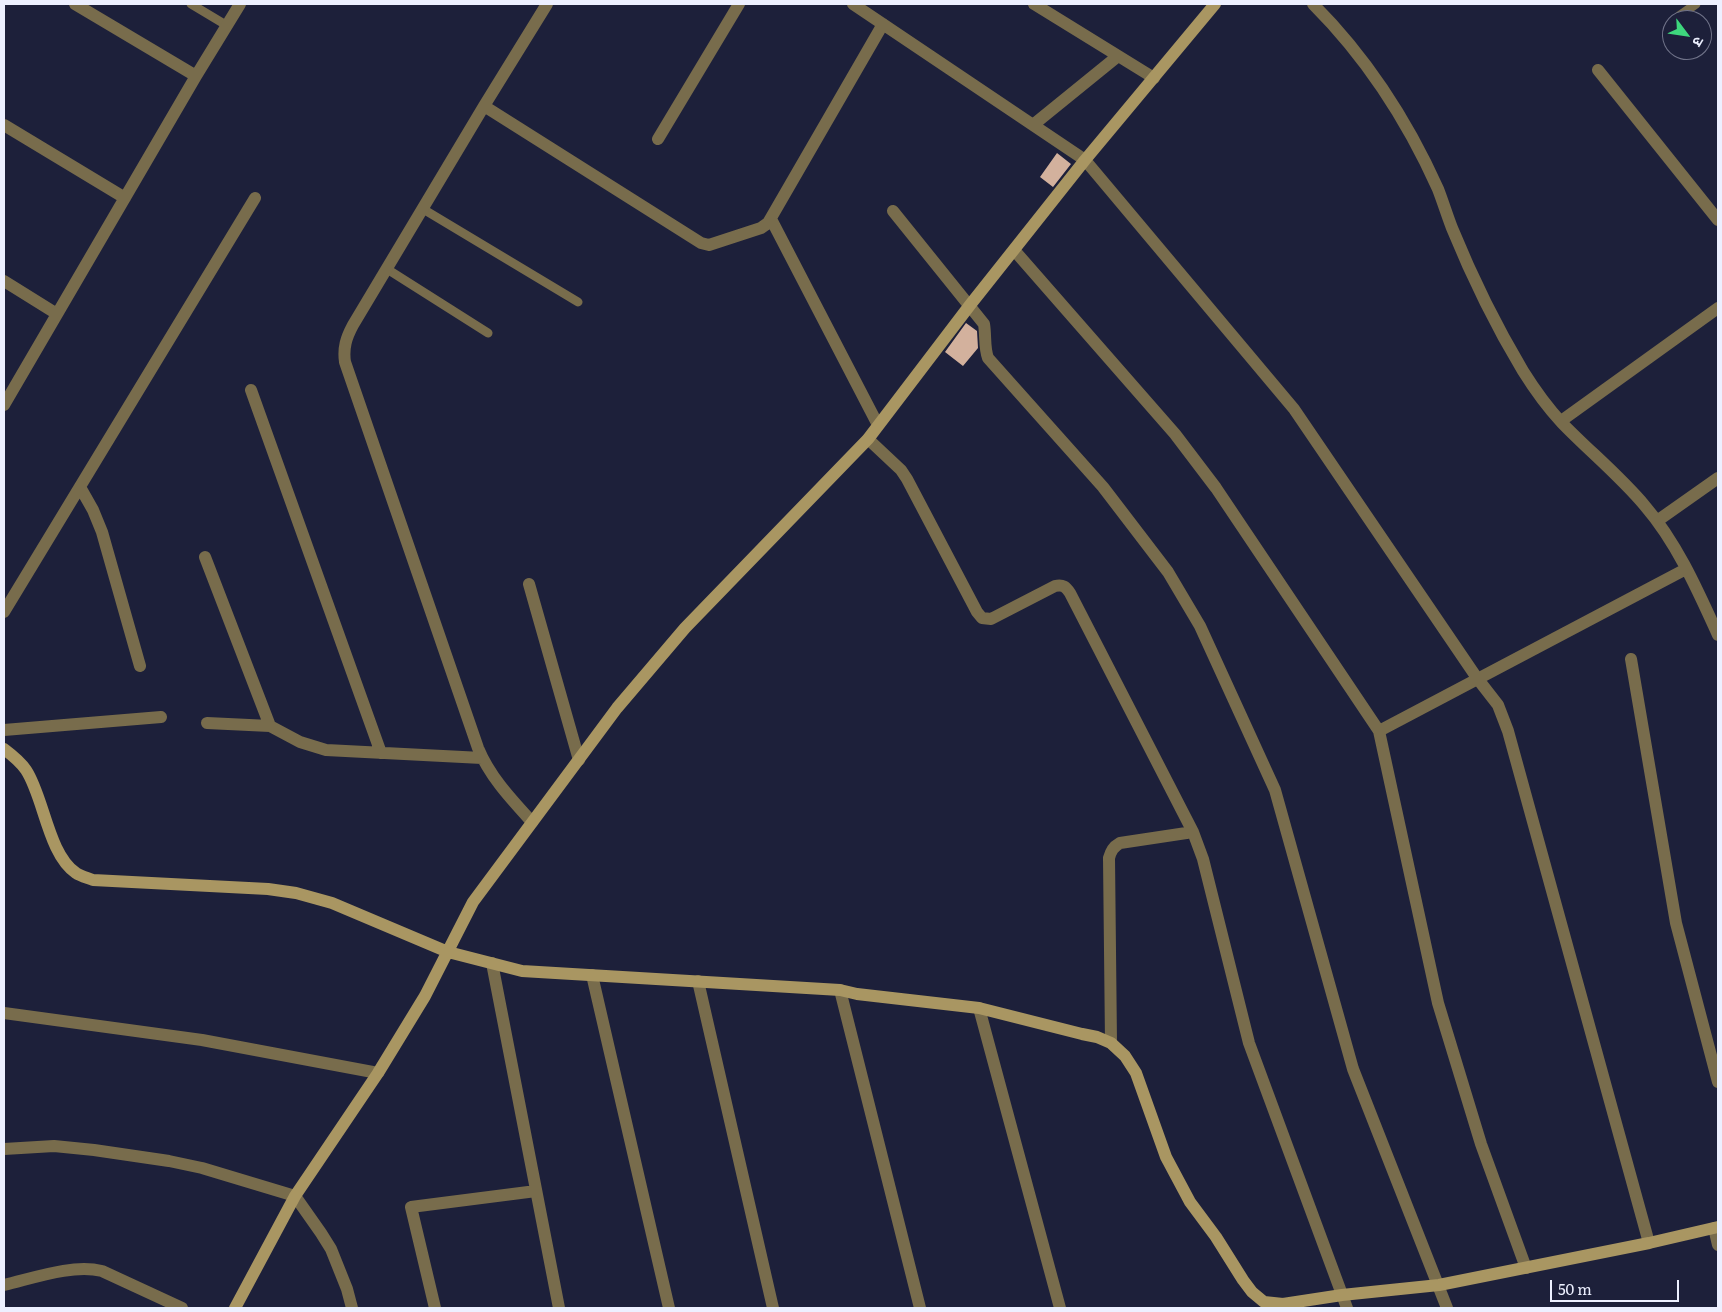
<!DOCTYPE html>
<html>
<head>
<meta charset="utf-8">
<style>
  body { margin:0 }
  #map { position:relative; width:1722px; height:1312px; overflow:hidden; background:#1d203a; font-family:Literata,"Noto Sans Devanagari",serif }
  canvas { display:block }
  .frame { position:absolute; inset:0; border:5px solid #edf0ff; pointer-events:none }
  .north { position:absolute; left:1662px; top:10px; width:50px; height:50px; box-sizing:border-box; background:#1d203a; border:1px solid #707389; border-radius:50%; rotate:121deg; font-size:14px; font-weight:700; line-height:20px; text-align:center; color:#edf0ff }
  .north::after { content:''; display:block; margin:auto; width:18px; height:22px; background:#3ed77d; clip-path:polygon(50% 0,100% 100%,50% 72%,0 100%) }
  .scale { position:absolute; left:1550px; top:1280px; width:129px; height:22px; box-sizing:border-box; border:2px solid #edf0ff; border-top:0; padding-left:6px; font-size:15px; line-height:18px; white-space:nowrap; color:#edf0ff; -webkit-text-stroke:4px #1d203a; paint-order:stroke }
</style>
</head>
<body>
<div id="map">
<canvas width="1722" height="1312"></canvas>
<div class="frame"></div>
<div class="north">उ</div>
<div class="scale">50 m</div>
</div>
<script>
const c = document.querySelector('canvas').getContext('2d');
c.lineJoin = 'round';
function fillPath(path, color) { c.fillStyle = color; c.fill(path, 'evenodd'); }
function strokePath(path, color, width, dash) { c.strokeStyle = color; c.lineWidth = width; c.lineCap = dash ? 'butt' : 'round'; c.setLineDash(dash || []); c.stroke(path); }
const building = new Path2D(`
  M1057,153l14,11 -18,23 -13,-10z
  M966,323l11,8 1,17 -15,18 -18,-14z`);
const lane = new Path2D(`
  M191,4l35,21
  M1679,16l17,-12
  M423,209l155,93
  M387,269l101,64`);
const street = new Path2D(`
  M75,4l121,72
  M853,4l232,156 209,249 183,269 21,27 10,26 141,512
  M1034,4l120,74
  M1313,4c53,53 94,116 125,185 5,13 9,26 14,39 20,49 44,98 71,143 10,16 26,38 39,52 27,28 58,53 83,83 32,37 53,85 73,129
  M1598,70l120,150
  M484,106l217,137 8,2 52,-17 7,-5 115,-199
  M4,125l121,73
  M1033,125l85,-69
  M658,139l81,-135
  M893,211l91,113c2,12 0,23 4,34l115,129 65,85 32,54 75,164 78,279 94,239
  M771,219l107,206
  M1014,250l161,184 41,54 163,243 59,272 43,141 45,124
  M4,281l53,33
  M251,390l130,363
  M4,405l192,-329 44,-72
  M1561,421l157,-113
  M868,439l33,31 6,9 70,133 5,6 9,1 64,-33c8,-2 11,1 15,7l123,239 10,27 46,184 98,265
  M80,487l13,23 9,22 38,134
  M1657,521l61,-43
  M205,557l65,169
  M529,584l50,176
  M4,612l251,-414
  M1631,659l45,264 42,159
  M207,723l63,3 30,16 26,8 156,8
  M4,730l157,-13
  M1379,731l307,-162
  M532,822c-21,-23 -42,-45 -54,-74l-133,-386c-2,-14 1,-24 8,-37l131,-219 63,-102
  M492,963l67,345
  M592,975l77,333
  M698,981l75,327
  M840,990l80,318
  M979,1008l81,300
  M4,1013l198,27 176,33
  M1111,1043l-2,-185c2,-7 4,-11 11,-15l73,-11
  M4,1149l50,-3 40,4 75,11 33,7 93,28 26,37 10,16 16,40 5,19
  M1714,1228l4,17
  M4,1285c30,-7 68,-21 98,-14l80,37
  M435,1308l-24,-101 125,-16`);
const secondary = new Path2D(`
  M4,749c8,6 16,12 22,21 18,27 22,84 50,103 4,3 12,5 17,7l175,9 28,4 36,10 116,49 74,19 318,19 17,4 122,14 103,26 15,3 14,6 14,13 11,17 30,84 24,45 26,35 27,43 9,12 12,10 19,2 59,-9 97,-10 210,-42 69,-16
  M235,1308l60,-112 83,-123 47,-77 48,-94 144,-194 68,-80 183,-189 102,-134 115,-145 130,-156`);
fillPath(building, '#d3b19d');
strokePath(lane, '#786c4c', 9);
strokePath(street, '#786c4c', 12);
strokePath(secondary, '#a99662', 12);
</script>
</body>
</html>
